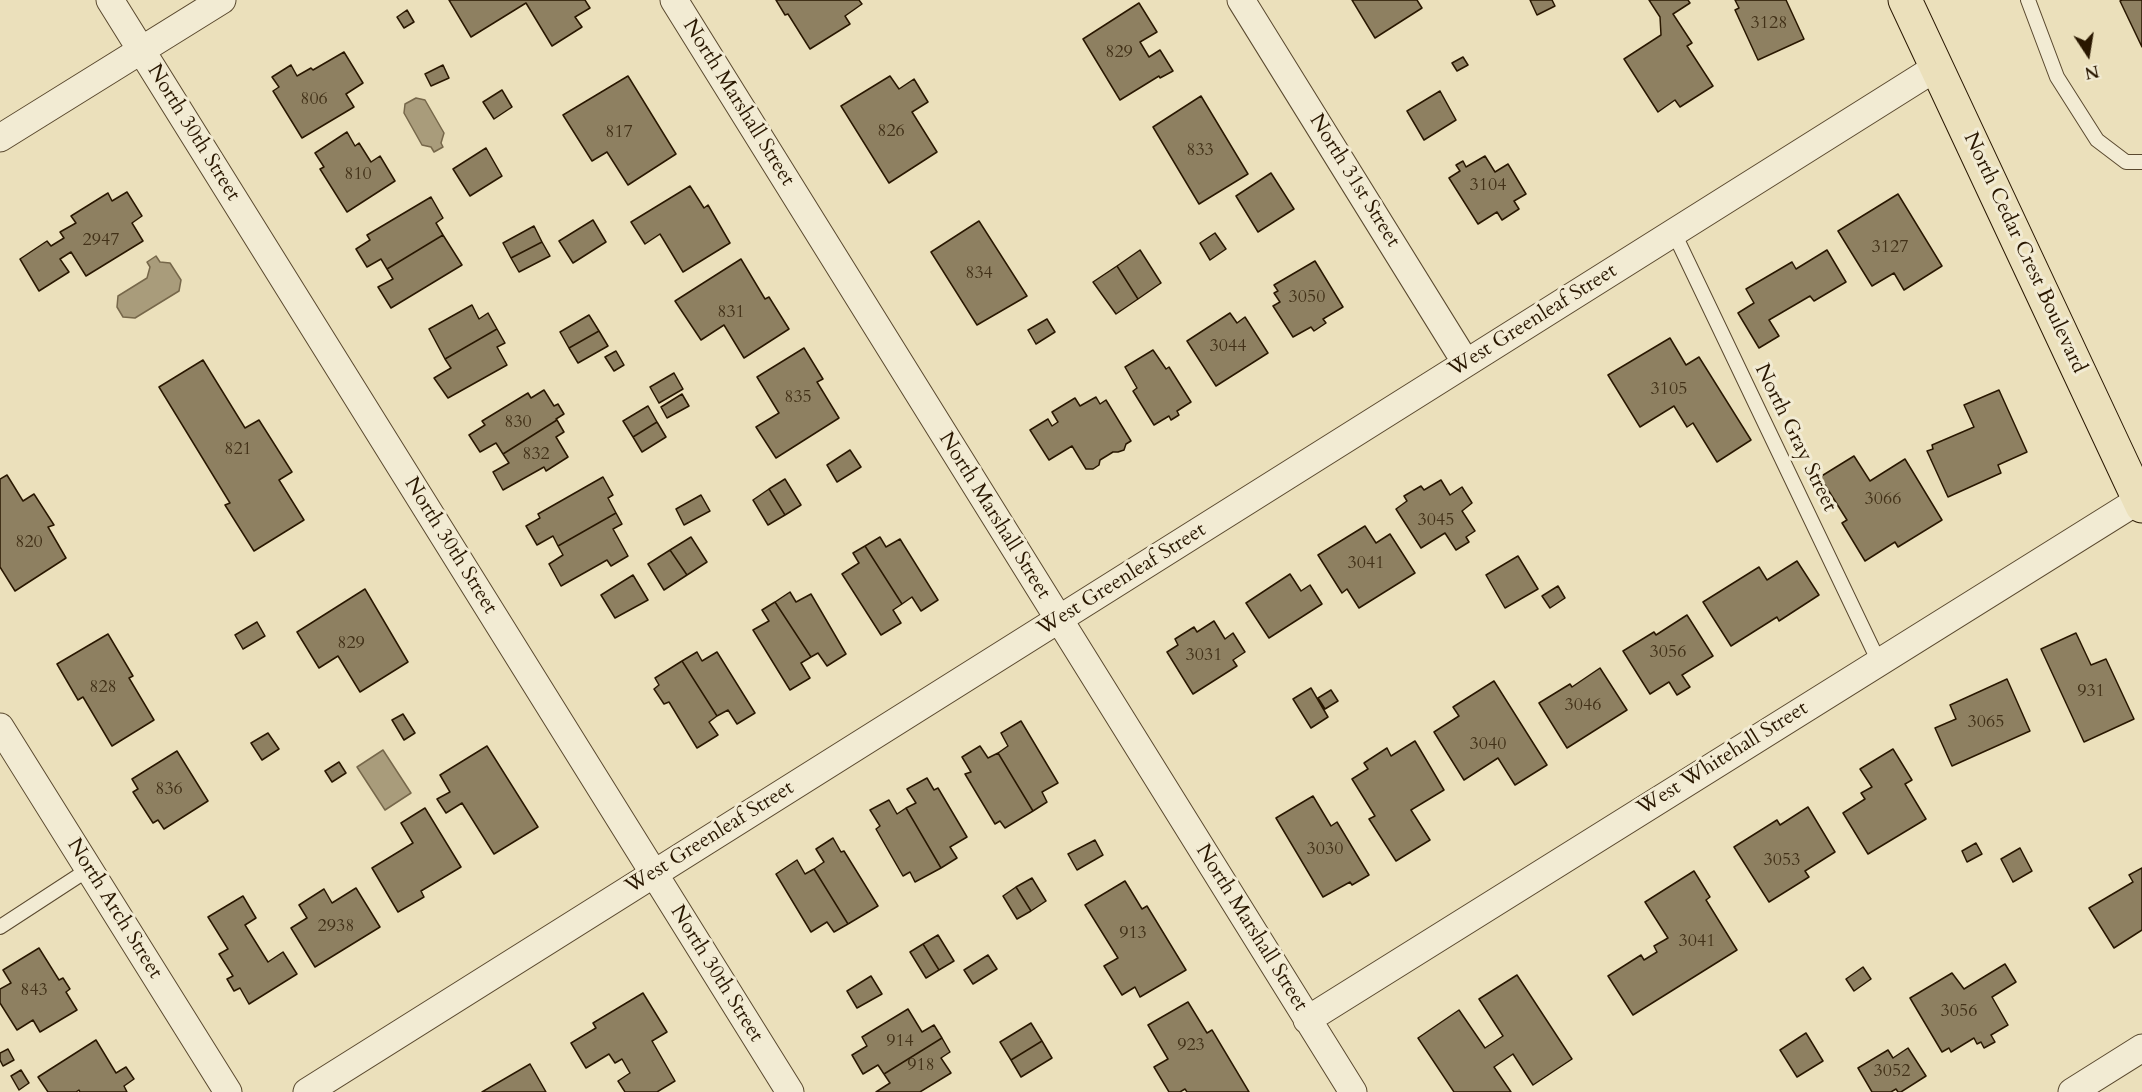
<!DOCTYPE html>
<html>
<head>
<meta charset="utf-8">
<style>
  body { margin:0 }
  #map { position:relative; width:2142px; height:1092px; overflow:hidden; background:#ebe0bb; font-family:Cardo,serif }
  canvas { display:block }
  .north { position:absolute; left:2058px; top:24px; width:60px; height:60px; -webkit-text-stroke:4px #f2ebd3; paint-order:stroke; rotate:168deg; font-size:16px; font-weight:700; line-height:24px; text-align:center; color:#291700 }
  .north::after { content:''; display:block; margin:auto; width:21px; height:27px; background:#291700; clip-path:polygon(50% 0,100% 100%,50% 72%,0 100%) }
</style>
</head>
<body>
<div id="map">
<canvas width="2142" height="1092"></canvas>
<div class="north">N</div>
</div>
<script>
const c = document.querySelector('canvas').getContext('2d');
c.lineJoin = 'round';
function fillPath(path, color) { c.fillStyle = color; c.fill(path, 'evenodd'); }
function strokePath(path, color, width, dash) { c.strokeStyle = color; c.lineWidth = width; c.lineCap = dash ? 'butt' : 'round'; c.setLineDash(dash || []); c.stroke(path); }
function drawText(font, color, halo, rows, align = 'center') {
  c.font = font + ' Cardo,serif'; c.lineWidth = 6; c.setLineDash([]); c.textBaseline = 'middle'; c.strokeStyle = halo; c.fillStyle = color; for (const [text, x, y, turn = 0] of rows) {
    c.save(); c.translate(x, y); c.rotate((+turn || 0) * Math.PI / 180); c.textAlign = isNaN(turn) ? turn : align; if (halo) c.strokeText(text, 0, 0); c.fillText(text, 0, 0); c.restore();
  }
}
const water = new Path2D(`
  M416,98l9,2 19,33 -3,10 2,4 -9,5 -3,-5 -9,-2 -18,-32 1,-9z
  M156,256l4,6 10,1 11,17 -2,11 -44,27 -12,-1 -6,-10 1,-11 29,-18 3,-11 -3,-5z
  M383,750l28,43 -26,17 -28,-43z`);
const building = new Path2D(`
  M449,0h136l5,8 -15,9 7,10 -30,19 -26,-43 -55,34z
  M776,0h83l3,4 -17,12 5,8 -40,25 -22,-35 -3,1z
  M1352,0h65l5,8 -47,30z
  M1530,0h22l3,6 -18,9z
  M1649,0h39l2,3 -17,11 19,29 -5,3 26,40 -33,21 -5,-7 -17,12 -34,-53 37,-24 -1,-18z
  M1735,0h51l18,39 -46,21 -23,-50 4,-2z
  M2122,0h20v47l-22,-46z
  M1139,3l18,29 -17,10 9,15 11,-7 13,21 -13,7 -1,-2 -39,24 -37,-61z
  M407,10l7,12 -10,6 -7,-11z
  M344,52l19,31 -17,11 8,13 -52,31 -29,-47 6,-4 -7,-10 19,-12 6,11 14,-8 2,2z
  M1463,57l5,8 -11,6 -5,-8z
  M443,65l6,13 -18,8 -6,-12z
  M628,76l48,78 -48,31 -21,-33 -15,9 -29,-46z
  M890,76l9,13 15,-10 14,23 -16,10 25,40 -48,31 -48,-77z
  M502,90l10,17 -18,12 -11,-17z
  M1440,91l16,29 -32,20 -17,-29z
  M1201,96l47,78 -49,30 -46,-77z
  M347,132l8,14 4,-3 12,19 9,-6 15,25 -48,31 -27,-43 4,-2 -9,-14z
  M486,148l16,28 -32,20 -17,-27z
  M1485,156l10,16 13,-8 18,30 -12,7 5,8 -17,11 -5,-8 -19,12 -29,-46 11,-7 -4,-6 7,-4 3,6z
  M1271,173l23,36 -36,23 -22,-36z
  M690,186l14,22 4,-3 22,38 -47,29 -23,-38 -15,10 -14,-22z
  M127,192l15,24 -10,7 11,18 -57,35 -15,-24 -11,7 9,13 -30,19 -19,-32 27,-18 4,5 13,-8 -4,-6 16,-9 -5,-7 37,-23 4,8z
  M1898,194l44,72 -38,24 -10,-17 -22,13 -34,-55z
  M431,197l12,21 -7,5 7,12 -56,34 -6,-10 -14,8 -11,-18 14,-9 -3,-5z
  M593,220l13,22 -33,21 -14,-22z
  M979,221l48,75 -50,29 -46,-73z
  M534,226l8,16 -31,16 -8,-15z
  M1215,233l11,16 -16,11 -10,-17z
  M443,235l19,30 -71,43 -13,-21 15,-8 -6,-10z
  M542,242l8,14 -31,16 -8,-14z
  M1140,250l21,33 -23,16 -21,-33z
  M1827,250l19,32 -32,19 -4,-5 -41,24 10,16 -20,12 -21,-35 16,-10 -8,-14 46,-27 4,7z
  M741,259l24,40 4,-2 20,32 -45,29 -20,-33 -23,15 -26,-39z
  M1315,261l28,46 -20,12 3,4 -12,8 -3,-4 -18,10 -20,-31 7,-4 -6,-9 4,-2 -4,-6z
  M1117,266l21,33 -22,15 -23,-32z
  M472,305l7,14 9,-6 9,16 -52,30 -16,-30z
  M1230,313l7,10 8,-6 23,36 -52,33 -29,-45z
  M589,315l10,16 -30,17 -9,-16z
  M1047,319l8,13 -19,12 -8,-14z
  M497,329l8,14 -8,4 10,18 -59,33 -14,-20 17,-10 -6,-9z
  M599,331l9,15 -30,17 -9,-15z
  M1670,338l16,27 13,-8 52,83 -34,22 -24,-39 -6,4 -13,-21 -34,21 -32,-52z
  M804,348l19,31 -6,3 22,36 -63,40 -20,-31 23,-14 -22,-36z
  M1153,350l13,19 3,-2 22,35 -14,9 2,4 -8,5 -2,-4 -15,9 -21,-34 4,-3 -12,-21z
  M616,351l8,14 -10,6 -9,-14z
  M203,360l42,68 14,-8 33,52 -13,8 25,40 -50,31 -29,-46 5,-2 -71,-116z
  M674,373l9,16 -24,14 -9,-16z
  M544,390l10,16 4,-2 6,10 -8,5 1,1 -54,34 -7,-11 -16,9 -11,-17 16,-10 -3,-4 46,-28 3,5z
  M1999,390l28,62 -29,13 3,8 -53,24 -21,-46 6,-2 -1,-4 42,-18 -10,-22z
  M682,394l7,12 -22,12 -6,-11z
  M1096,397l4,7 6,-4 25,41 -5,3 -2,6 -6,2h-5l-13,8 -1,5 -6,4h-7l-14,-23 -23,14 -19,-30 18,-11 4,7 6,-4 -6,-10 23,-14 5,8z
  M648,406l9,16 -24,15 -10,-16z
  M557,420l7,12 -8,5 12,20 -22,14 -2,-4 -41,23 -10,-18 16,-9 -6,-9z
  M657,422l9,15 -24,15 -9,-15z
  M850,450l11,17 -24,15 -10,-17z
  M1854,456l16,25 35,-22 37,61 -44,27 -3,-5 -30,19 -23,-38 5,-3 -27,-43z
  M7,475l16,26 11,-7 20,31 -6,2 18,31 -51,33 -15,-24v-88z
  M603,477l10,18 -5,3 8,15 -58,33 -5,-10 -16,9 -11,-19 14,-8 -2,-4z
  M785,479l16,26 -16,10 -16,-26z
  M1441,480l9,15 12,-8 10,16 -10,8 13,20 -9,6 3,5 -13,8 -11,-17 -24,15 -25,-39 11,-8 -3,-5 17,-10 3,4z
  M769,489l16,26 -17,10 -15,-25z
  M701,495l9,16 -26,14 -8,-16z
  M616,513l6,11 -9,5 15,27 -17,10 -4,-6 -46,26 -12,-22 14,-9 -5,-9z
  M1365,526l11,17 14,-9 25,39 -56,35 -12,-19 -5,4 -24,-38z
  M691,537l16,25 -20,13 -17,-25z
  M880,537l6,10 14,-8 38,61 -17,11 -9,-14 -10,7 -37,-58z
  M865,546l37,58 -9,6 8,13 -20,12 -39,-61 17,-11 -6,-10z
  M670,550l17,25 -23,15 -16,-26z
  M1518,556l20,33 -33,19 -19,-33z
  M1797,561l22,34 -40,26 -2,-4 -46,29 -28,-44 56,-35 8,13z
  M1290,574l11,17 9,-6 12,19 -53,34 -23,-35z
  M633,575l15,25 -33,18 -14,-23z
  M1558,586l7,12 -15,10 -8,-12z
  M365,589l43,73 -48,30 -22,-36 -19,12 -22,-36z
  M790,592l6,10 15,-8 35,60 -19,12 -9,-13 -7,4 -36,-55z
  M775,602l36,55 -10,6 9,15 -20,12 -37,-60 16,-9 -7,-11z
  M1687,615l26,41 -31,19 8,12 -13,8 -8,-13 -19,12 -27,-43 31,-19 2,3z
  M1214,621l11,18 8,-6 12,19 -12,8 4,6 -44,28 -26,-42 11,-7 -3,-6 19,-12 3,5z
  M257,622l8,14 -22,13 -8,-14z
  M2076,633l15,32 15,-6 28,60 -50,23 -43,-93z
  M108,634l25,42 -4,2 25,42 -42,26 -29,-49 -5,3 -21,-36z
  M697,652l5,9 15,-9 38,61 -18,11 -9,-14 -11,6 -35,-55z
  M682,661l35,55 -8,6 9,13 -21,13 -28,-46 -5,2 -10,-15 5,-4 -4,-7z
  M1600,668l27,42 -60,38 -28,-45 31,-19 2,3z
  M2007,679l23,52 -78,35 -17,-38 21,-9 -6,-14z
  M1494,681l53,84 -32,20 -17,-27 -34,22 -30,-48 25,-16 -6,-9z
  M1311,688l17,29 -17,11 -18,-29z
  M1331,690l7,11 -13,8 -7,-11z
  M403,714l12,19 -11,7 -12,-20z
  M1021,721l37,62 -16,9 5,10 -14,9 -35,-58 10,-7 -7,-13z
  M268,733l11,16 -17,11 -11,-17z
  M1415,741l29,49 -33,20 19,30 -34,21 -27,-42 6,-3 -23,-37 16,-10 -4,-6 23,-15 4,8z
  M487,746l51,81 -44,27 -32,-51 -16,10 -9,-14 13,-7 -10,-17z
  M980,746l8,12 10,-5 35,58 -28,17 -5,-7 -5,3 -30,-50 6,-2 -9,-15z
  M1893,749l19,31 -7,4 21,35 -58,35 -25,-41 22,-14 -4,-6 11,-6 -12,-18z
  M177,751l31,50 -44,28 -6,-9 -5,3 -20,-31 5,-3 -6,-10z
  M339,762l7,11 -14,9 -7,-11z
  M927,778l7,12 4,-2 29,49 -17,10 7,11 -16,10 -35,-60 10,-5 -9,-14z
  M1313,796l18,30 6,-4 32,53 -17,10 -2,-3 -27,15 -47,-79z
  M889,800l8,14 9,-6 35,60 -26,14 -5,-10 -7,4 -27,-47 4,-3 -10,-16z
  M1808,807l27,45 -30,19 4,6 -40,25 -35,-55 43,-27 3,5z
  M425,808l36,59 -40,24 3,6 -26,15 -26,-44 41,-25 -12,-20z
  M833,838l8,14 3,-1 34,55 -30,18 -34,-55 10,-7 -8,-13z
  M1095,840l8,15 -26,15 -9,-16z
  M1976,843l6,11 -15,8 -5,-11z
  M2020,848l12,23 -19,11 -12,-23z
  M797,860l8,14 9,-5 34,55 -14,8 -7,-10 -16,10 -35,-58z
  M2142,868v62l-28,18 -25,-40 44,-26 -4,-7z
  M1694,871l16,26 -4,3 31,50 -104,65 -25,-39 33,-21 3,5 13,-8 -3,-6 14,-8 -23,-36z
  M1032,878l14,23 -15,10 -15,-24z
  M1125,881l17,28 5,-3 39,64 -46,27 -5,-10 -13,8 -18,-29 14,-8 -33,-53z
  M1016,887l15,24 -14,8 -14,-23z
  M356,888l24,39 -65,40 -24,-39 16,-10 -8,-13 25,-16 8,14z
  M243,896l13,22 -11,7 23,37 15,-10 14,22 -48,30 -9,-16 -6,3 -7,-12 6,-3 -14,-22 9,-5 -20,-32z
  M938,935l16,26 -15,9 -16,-26z
  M923,944l16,26 -13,8 -16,-26z
  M39,948l20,32 4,-2 7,11 -4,3 11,18 -37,22 -7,-12 -16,10 -17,-27v-14l11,-6 -8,-13z
  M988,955l9,14 -24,15 -9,-14z
  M2005,964l11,18 -24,15 16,28 -17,10 4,7 -11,6 -3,-6 -4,2 -3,-6 -23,14 -2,-4 -7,4 -32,-54 42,-25 12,16z
  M1863,967l8,12 -17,12 -8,-12z
  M1517,975l55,84 -39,26 -20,-31 -19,13 17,25h-57l-36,-54 41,-28 26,38 18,-12 -24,-37z
  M871,976l11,18 -25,14 -10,-17z
  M643,993l24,39 -15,9 23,40 -18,11h-32l-7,-11 12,-8 -8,-14 -7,4 -6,-9 -23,14 -15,-25 25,-15 -3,-5z
  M1188,1002l19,31 5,-3 37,62h-62l-2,-3 -5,3h-11l-15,-25 14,-8 -20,-34z
  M908,1009l14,23 12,-7 8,13 -58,36 -6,-9 -15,9 -11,-19 15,-9 -5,-9z
  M1031,1023l11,18 -31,19 -11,-18z
  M1806,1033l17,28 -26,16 -17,-27z
  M942,1038l8,14 -9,6 10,15 -31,19h-44l14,-9 -6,-9z
  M96,1040l20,33 10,-6 8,12 -10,7 3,6h-47l-1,-2 -3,2h-28l-10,-15z
  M1042,1041l10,17 -31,19 -10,-17z
  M1908,1048l18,28 -25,16h-3l-2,-3 -5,3h-19l-14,-24 30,-18 5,8z
  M8,1049l6,11 -11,6 -3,-6v-7z
  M530,1064l16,28h-64z
  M21,1070l8,13 -10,7 -8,-14z`);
const lane = new Path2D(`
  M2028,0l29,77 40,63 29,22h16
  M1674,233l205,429
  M0,927l89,-58`);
const street = new Path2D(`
  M110,0l680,1092
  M674,0l679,1092
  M1241,0l225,363
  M0,138l222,-138
  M0,727l228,365
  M1307,1020l832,-520
  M307,1092l1630,-1025
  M2072,1092l70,-44`);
const primary = new Path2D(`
  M1905,0l237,506`);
const numberNames = [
  ["3128",1769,24],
  ["829",1119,53],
  ["806",314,100],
  ["826",891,132],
  ["817",619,133],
  ["833",1200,151],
  ["810",358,175],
  ["3104",1488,186],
  ["2947",101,241],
  ["3127",1890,248],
  ["834",979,274],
  ["3050",1307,298],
  ["831",731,313],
  ["3044",1228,347],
  ["3105",1669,390],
  ["835",798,398],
  ["830",518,423],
  ["821",238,450],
  ["832",536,455],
  ["3066",1883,500],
  ["3045",1436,521],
  ["820",29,543],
  ["3041",1366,564],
  ["829",351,644],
  ["3056",1668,653],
  ["3031",1204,656],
  ["828",103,688],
  ["931",2091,692],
  ["3046",1583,706],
  ["3065",1986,723],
  ["3040",1488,745],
  ["836",169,790],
  ["3030",1325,850],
  ["3053",1782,861],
  ["2938",336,927],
  ["913",1133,934],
  ["3041",1697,942],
  ["843",34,991],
  ["3056",1959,1012],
  ["914",900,1042],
  ["923",1191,1046],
  ["918",921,1066],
  ["3052",1892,1072]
];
const streetNames = [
  ["North Marshall Street",738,103,58],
  ["North 30th Street",193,133,58],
  ["North 31st Street",1354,181,58],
  ["North Cedar Crest Boulevard",2024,253,65],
  ["West Greenleaf Street",1533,321,-32],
  ["North Gray Street",1795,438,64],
  ["North Marshall Street",994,516,58],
  ["North 30th Street",450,546,58],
  ["West Greenleaf Street",1122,580,-32],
  ["West Whitehall Street",1723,759,-32],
  ["West Greenleaf Street",710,838,-32],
  ["North Arch Street",114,909,58],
  ["North Marshall Street",1251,928,58],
  ["North 30th Street",716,974,58]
];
fillPath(water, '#a99c7b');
strokePath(water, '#76674a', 1.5);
fillPath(building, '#8e8061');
strokePath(building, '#291700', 1.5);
strokePath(lane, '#5a492f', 16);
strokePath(street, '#5a492f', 29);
strokePath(primary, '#291700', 35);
strokePath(lane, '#f2ebd3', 14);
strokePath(street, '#f2ebd3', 27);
strokePath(primary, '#ebe0bb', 33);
drawText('18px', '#423118', null, numberNames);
drawText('21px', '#291700', '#f2ebd3', streetNames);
</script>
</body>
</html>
